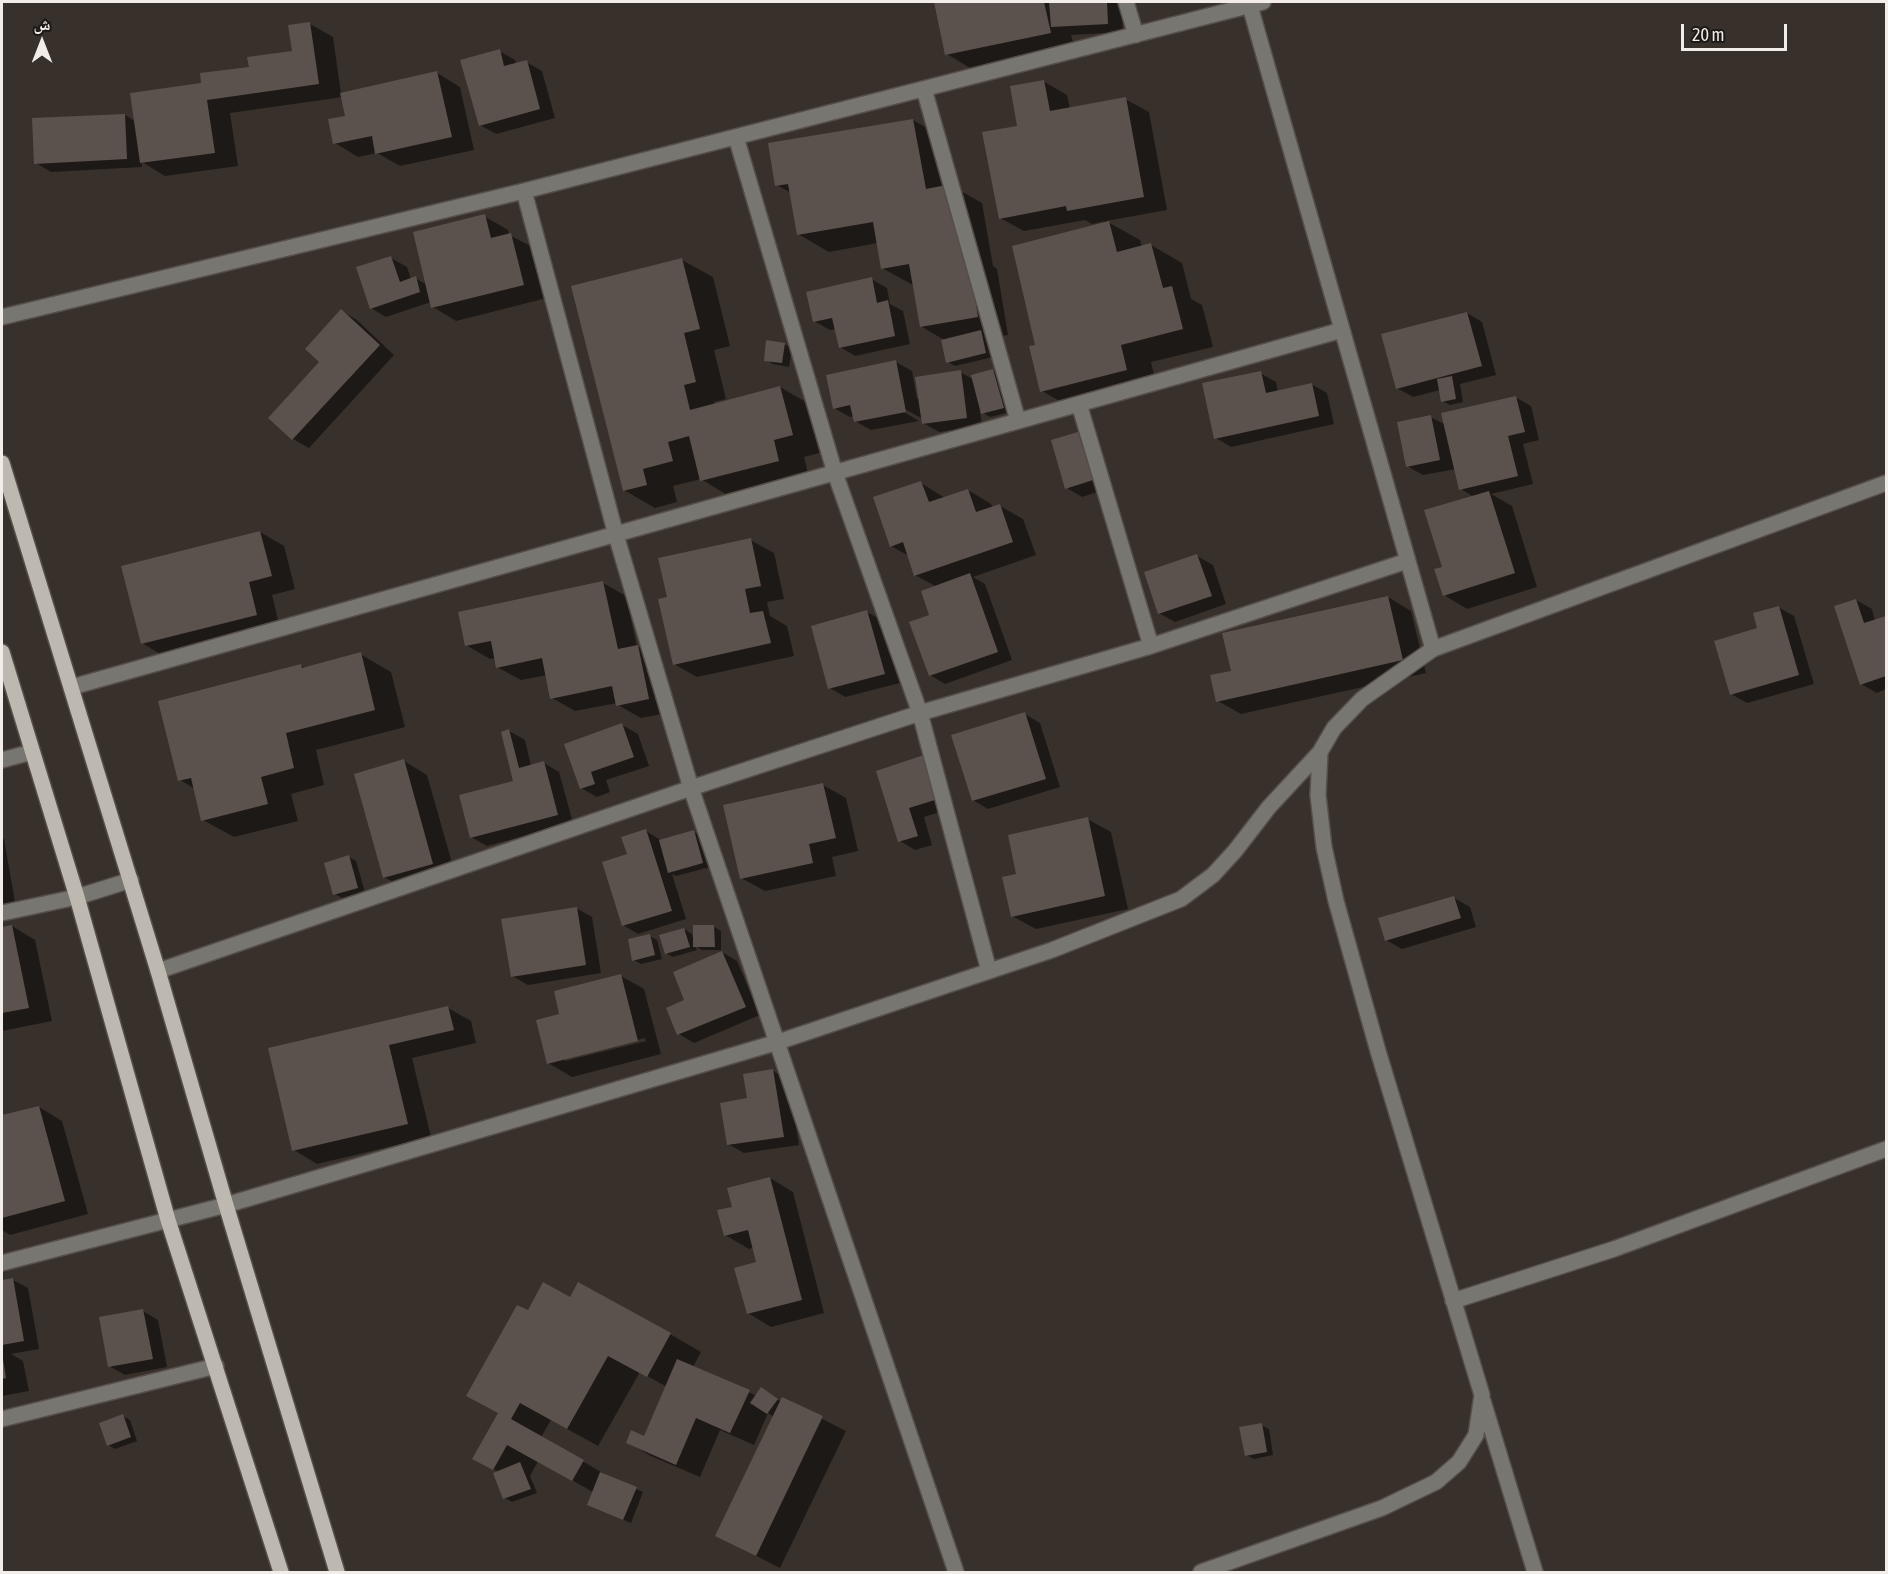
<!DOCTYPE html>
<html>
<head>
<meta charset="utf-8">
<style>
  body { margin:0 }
  #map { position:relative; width:1888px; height:1574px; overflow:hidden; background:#38302a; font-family:"Asap Condensed","Noto Naskh Arabic",sans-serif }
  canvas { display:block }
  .frame { position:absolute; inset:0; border:3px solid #f2ede9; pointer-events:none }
  .north { position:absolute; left:12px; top:12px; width:60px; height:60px; -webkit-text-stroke:4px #1c1916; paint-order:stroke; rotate:0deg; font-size:16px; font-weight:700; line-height:24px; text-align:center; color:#f2ede9 }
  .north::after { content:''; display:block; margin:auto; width:21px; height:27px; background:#f2ede9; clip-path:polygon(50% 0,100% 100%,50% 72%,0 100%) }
  .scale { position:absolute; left:1681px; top:24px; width:106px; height:27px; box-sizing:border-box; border:3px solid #f2ede9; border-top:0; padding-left:8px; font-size:18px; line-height:21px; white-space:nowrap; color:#f2ede9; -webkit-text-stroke:4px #1c1916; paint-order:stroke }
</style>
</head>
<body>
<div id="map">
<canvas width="1888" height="1574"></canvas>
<div class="frame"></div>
<div class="north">ش</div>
<div class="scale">20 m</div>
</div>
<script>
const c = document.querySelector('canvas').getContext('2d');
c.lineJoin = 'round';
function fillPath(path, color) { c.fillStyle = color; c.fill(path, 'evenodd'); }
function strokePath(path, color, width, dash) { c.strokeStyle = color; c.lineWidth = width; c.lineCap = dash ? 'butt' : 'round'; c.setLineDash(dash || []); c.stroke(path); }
const shadow = new Path2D(`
  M935,2h186l2,30 -52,3 3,11 -104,22 -23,-14z
  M310,24l23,13 8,57 96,-21 23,14 14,63 -74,16 -23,-13 -19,4 -23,-14 12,-26 -4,-20 -113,16 8,53 -73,10 -23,-14v5l-91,5 -15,-9 89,-48 11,7 67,-38 91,-32z
  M499,51l16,9 1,5 10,-3 16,9 13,47 -59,16 -16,-9z
  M1043,81l24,14 3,14 55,-10 24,13 18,98 -61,11 34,19 2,7 9,-2 31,18 9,36 11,6 11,42 -62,15 6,25 -85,21 -30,-17 -5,-45 68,-122v-3l-13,3 -7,-4 -61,11 -24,-13 19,-91z
  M913,120l31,18 8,48 30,17 11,63 4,3 11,66 -20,3 5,19 -38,9 -7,-4 -2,-21 -24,-14 -9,-42 -31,-17 -4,-25 -49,9 -31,-18 -7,-41 -14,-8z
  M484,216l24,14 1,5 26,13 12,50 -91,23 -23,-14 -2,-5 -45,15 -15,-9 20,-50 16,9 4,12 4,-1 12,7z
  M682,260l31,17 17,69 -16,4 12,49 -12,3 1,3 65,-18 31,18 12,47 -19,5 5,21 -77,20 -31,-19 -28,7 4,16 -22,6 -31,-18z
  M871,279l16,9 3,16 13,7 7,33 -55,12 -15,-9 -4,-18 -6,1 -16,-9z
  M341,311l16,9 37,35 -85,93 -16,-9 -23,-21 51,-57z
  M1467,313l15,9 14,53 -36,9 3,18 -13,3 -8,-4 -2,-11 -27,7 -16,-9z
  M784,344l8,4 -3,19 -16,-3 -7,-4z
  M896,362l16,9 5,28 43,-27 14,8 19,-10 7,5 10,37 -20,5 -10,-6 2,15 -43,6 -16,-9v-4l-22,-12 -2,2 20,12 -48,9 -16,-9 -1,-5 -4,1 -16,-9z
  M1260,373l16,9 2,10 33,-8 16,9 7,31 -103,23 -15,-9z
  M1515,397l16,9 8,34 -16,4 10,40 -42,10 21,12 25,81 -70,22 -23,-14 -1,-27 31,-71 -13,-8 -5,-20 -33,6 -16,-9 23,-49 16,8z
  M1078,434l15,9 14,46 -25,8 -15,-9z
  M921,483l24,15 23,-8 23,14 2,4 7,-2 23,13 13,36 -63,22 12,7 27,76 -67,24 -15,-9 1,-59 6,-29 -22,-12 -6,-19 -18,-10z
  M260,532l24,14 11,43 -23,6 8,33 -115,29 -23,-14z
  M750,540l24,13 10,46 -17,3 3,14 17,10 7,30 -97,21 -23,-13 -6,-66z
  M1197,556l16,9 13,39 -51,18 -16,-9z
  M603,583l23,13 11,50 24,14 11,52 -31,6 -23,-13 -1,-2 -42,8 -23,-13 -5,-23 -26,5 -24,-13 -1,-9 -6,1 -24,-14z
  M1388,597l23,14 15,62 -185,41 -23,-13 14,-29z
  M1856,600l16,9 3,12 11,-4v72l-9,4 -16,-9z
  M1778,607l16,9 20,68 -67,19 -16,-9 28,-65z
  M867,612l16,9 17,62 -55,14 -15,-9z
  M360,654l31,18 14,55 -89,23 8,35 -33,9 7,27 -64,16 -31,-17 -8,-31 -15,-9 121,-114 5,2z
  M1025,714l15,9 20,64 -72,22 -15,-9z
  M622,725l16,9 11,32 -43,14 4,12 -13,5 -16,-9 -15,-44z
  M509,731l16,9 6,26 13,-3 15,9 14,51 -86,23 -16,-9 44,-55z
  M404,761l23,14 29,102 -48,13 -24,-13z
  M878,772l75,36 -29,9 8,28 -17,5 -15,-9z
  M823,785l23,13 12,53 -26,6 4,19 -71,15 -24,-13z
  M1087,819l24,13 17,77 -92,20 -24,-13 6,-41z
  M646,831l16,10 32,-9 7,4 9,31 -34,9 -4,-2 14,45 -48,15 -15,-9 5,-70z
  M2,838l2,1 11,63 -13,3z
  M349,857l7,4 9,31 -23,6 -7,-4z
  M1454,898l16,9 6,20 -74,22 -16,-9z
  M576,908l16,9 9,56 -73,12 -16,-9z
  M12,926l23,14 17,81 -50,10v-103z
  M714,927l7,4v19h-19l-7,-4 2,4 -24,7 -7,-4 18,-24 8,5 2,7z
  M650,936l7,4 5,19 -21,5 -7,-4z
  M722,952l15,9 23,54 -66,28 -15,-9 -11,-25 18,-9z
  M621,976l23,13 17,65 -89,23 -24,-14 13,-48zM645,1038l1,3 -81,20v-3z
  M448,1008l23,13 5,22 -64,15 19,79 -114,27 -23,-14 -24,-101z
  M773,1071l16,9 10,65 -55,8 -16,-9 20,-44z
  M39,1107l23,14 26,93 -78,21 -8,-5v-113z
  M770,1178l23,14 31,121 -53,14 -23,-14 10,-50 -4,-16 -5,2 -24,-14z
  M13,1280l15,8 11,61 -28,5 12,7 6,30 -27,5v-49l2,-1 -2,-1v-64z
  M570,1299l100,35 31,18 -8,15 64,29 12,-3 12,9 2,-3 63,32 -66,137 -63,-32 57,-119 -6,-4 -14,32 -34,-15 -20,47 -49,-21 -24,-14 18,-4 22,-51 -27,-15 -42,74 -47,-26 -10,17 72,42 30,13 -12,31 -35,-15 -3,-16 -55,-31 -8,15 7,17 -25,9 -7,-4 -6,-26 -25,-14 25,-45 29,-101z
  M143,1311l15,9 9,47 -42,8 -16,-9z
  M123,1416l7,4 7,21 -22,8 -7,-4z
  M1261,1425l8,4 4,26 -19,4 -8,-4z`);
const building = new Path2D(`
  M934,2h110l7,31 -106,22z
  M1049,2h58l1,22 -57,3z
  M310,22l9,62 -112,16 8,53 -75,10 -10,-70 71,-10 -1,-10 49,-6 -2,-10 45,-6 -4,-26z
  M500,49l4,17 23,-6 13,49 -61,17 -19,-66z
  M437,71l15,66 -77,17 -3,-18 -39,8 -5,-25 17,-3 -5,-23z
  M1044,80l6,31 76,-14 18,100 -77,14 -1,-5 -67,13 -17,-87 35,-6 -7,-40z
  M125,114l2,45 -93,5 -2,-46z
  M913,119l13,70 26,-5 15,65 11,68 -58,10 -11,-63 -28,5 -8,-47 -76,13 -9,-51 -13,2 -7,-43z
  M485,214l6,24 20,-5 13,52 -93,23 -18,-76z
  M1109,221l8,31 34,-9 12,45 9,-2 11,43 -62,16 6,25 -87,22 -11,-46 6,-1 -23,-99z
  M391,256l9,26 16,-6 4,16 -50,17 -14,-42z
  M682,258l18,71 -16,4 12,49 -12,3 6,25 90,-24 13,49 -19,5 5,21 -79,20 -11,-45 -21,6 5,19 -30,8 4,16 -24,6 -52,-205z
  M872,277l5,26 11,-3 7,36 -56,12 -7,-30 -19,4 -7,-30z
  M341,309l39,36 -88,95 -24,-22 51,-56 -14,-13z
  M1467,312l15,54 -86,23 -15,-55z
  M981,330l5,23 -40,10 -5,-23z
  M766,340l19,3 -3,20 -18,-2z
  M896,360l10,52 -52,10 -4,-17 -17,4 -7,-34z
  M993,369l11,39 -23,6 -10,-39z
  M961,370l6,48 -45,6 -7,-47z
  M1261,371l5,22 46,-10 7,33 -105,23 -12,-56z
  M1452,376l4,23 -15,3 -4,-23z
  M1516,396l9,36 -17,4 10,40 -59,14 -18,-77z
  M1431,415l9,45 -34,7 -9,-45z
  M1078,432l15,48 -28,9 -14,-49z
  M921,481l8,21 39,-13 8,23 24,-8 13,38 -99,34 -11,-34 -13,5 -17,-50z
  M1489,491l26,82 -72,23 -9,-27 8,-2 -18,-57z
  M260,531l12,45 -23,6 8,33 -116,29 -20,-78z
  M751,538l10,48 -16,3 5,24 13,-2 8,32 -98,22 -15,-66 9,-2 -9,-39z
  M1197,554l15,42 -54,18 -14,-42z
  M970,573l28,79 -69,24 -20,-54 20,-7 -8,-24z
  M603,581l15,68 20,-4 11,54 -33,7 -4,-20 -62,13 -8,-41 -46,10 -5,-27 -26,5 -7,-34z
  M1388,596l15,64 -187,42 -6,-27 21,-4 -9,-38z
  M1856,599l8,24 22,-7v60l-26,9 -26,-79z
  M1779,606l20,69 -69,20 -16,-54 43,-13 -4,-15z
  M867,610l18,64 -57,15 -17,-63z
  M361,652l14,58 -89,23 8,35 -33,9 7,27 -67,17 -10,-43 -13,3 -20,-80 143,-37 1,4z
  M1025,712l21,67 -74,22 -21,-66z
  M622,723l12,34 -43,15 4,12 -15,5 -16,-45z
  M509,729l10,39 25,-7 14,54 -88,23 -11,-43 54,-14 -12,-49z
  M924,755l14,44 -29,9 9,28 -20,6 -22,-71z
  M404,759l29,105 -50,14 -29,-104z
  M823,783l13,55 -27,6 4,19 -73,16 -17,-74z
  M1088,817l17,79 -94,21 -9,-40 14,-3 -8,-39z
  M646,829l26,82 -50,15 -20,-64 25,-8 -6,-17z
  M694,830l9,33 -35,10 -9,-33z
  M349,855l9,33 -25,7 -9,-32z
  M1454,896l7,22 -76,23 -7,-23z
  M577,907l9,58 -75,12 -10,-58z
  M12,925l17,83 -27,5v-86z
  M693,925h21l1,22h-22z
  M684,928l6,19 -25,7 -6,-19z
  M650,934l5,21 -23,6 -4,-22z
  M722,951l24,56 -69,28 -11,-27 18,-8 -11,-28z
  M621,974l17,67 -91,23 -11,-44 23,-6 -5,-23z
  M448,1006l6,24 -65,15 19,79 -116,27 -24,-103z
  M773,1069l11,68 -57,8 -7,-42 27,-5 -4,-24z
  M39,1106l26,95 -63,17v-103z
  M770,1177l32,123 -55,14 -13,-46 22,-6 -8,-32 -24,6 -7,-26 15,-3 -5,-19z
  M13,1278l11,63 -22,4v-65z
  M543,1282l27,15 8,-15 93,51 -24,44 -39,-21 -41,73 -47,-26 -9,16 73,41 -12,21 -65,-36 -14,25 -21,-11 26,-46 -32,-17 51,-91 11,5z
  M143,1309l10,50 -45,8 -9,-50z
  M3,1359l3,19 -4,1v-19z
  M677,1359l73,31 -20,43 -34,-15 -20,47 -50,-22 5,-13 13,6z
  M761,1387l17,12 -11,15 -17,-11z
  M782,1397l41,19 -67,140 -41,-20z
  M123,1414l8,23 -24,9 -8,-23z
  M1262,1423l5,29 -22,4 -6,-29z
  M520,1462l11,27 -28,10 -10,-26z
  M600,1472l37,15 -14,33 -36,-15z`);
const minor = new Path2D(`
  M1126,2l10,33
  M1250,6l183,643
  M924,89l94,332
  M736,137l99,336 85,240 69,258
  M524,191l92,344 75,253 265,784
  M2,317l522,-126 739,-189
  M1079,404l72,242
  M72,687l1270,-357
  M2,760l30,-8
  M2,913l75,-16 54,-17
  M158,971l533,-183 229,-75 231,-67 256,-85
  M2,1263l224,-58 552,-163 274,-92 129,-51 32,-24 22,-24 34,-44 51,-55
  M1453,1301l161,-52 272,-100
  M1483,1401l52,171
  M2,1419l214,-53
  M1201,1572l181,-64 54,-26 23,-20 17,-27 6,-40 -104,-344 -42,-150 -12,-54 -6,-52 2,-43 14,-24 28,-29 71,-50 453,-166`);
const major = new Path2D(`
  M2,463l156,508 68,234 111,367
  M2,652l75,245 91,323 113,352`);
fillPath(shadow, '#0007');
fillPath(building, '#5c524d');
strokePath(minor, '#564e49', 18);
strokePath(major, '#564e49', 18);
strokePath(minor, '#787671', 15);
strokePath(major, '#beb9b0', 15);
</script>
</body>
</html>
